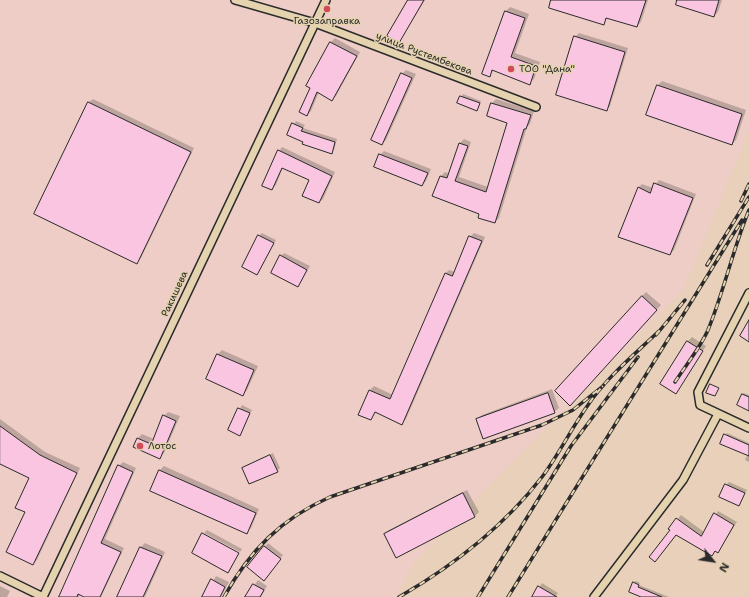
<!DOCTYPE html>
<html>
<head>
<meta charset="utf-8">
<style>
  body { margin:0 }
  #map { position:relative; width:749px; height:597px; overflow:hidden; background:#e9d0ba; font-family:"Shantell Sans",sans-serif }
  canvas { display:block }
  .north { position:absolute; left:693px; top:541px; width:40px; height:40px; -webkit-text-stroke:3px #e5d3b0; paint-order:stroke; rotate:120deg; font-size:11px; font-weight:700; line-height:16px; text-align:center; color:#2b2b2b }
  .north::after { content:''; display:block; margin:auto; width:14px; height:18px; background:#2b2b2b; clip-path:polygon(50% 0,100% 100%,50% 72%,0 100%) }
</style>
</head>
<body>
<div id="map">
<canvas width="749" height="597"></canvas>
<div class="north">N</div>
</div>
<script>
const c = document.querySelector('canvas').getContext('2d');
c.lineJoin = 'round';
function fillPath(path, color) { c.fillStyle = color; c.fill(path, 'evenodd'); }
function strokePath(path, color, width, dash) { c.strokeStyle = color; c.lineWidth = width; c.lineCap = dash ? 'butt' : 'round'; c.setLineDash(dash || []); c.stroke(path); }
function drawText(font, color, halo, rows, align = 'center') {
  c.font = font + ' "Shantell Sans",sans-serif'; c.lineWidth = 3; c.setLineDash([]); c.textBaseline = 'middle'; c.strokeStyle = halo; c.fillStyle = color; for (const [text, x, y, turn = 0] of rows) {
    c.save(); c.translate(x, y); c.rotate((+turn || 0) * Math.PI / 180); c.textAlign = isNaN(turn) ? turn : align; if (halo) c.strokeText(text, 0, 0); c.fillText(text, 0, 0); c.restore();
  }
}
const built = new Path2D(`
  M0,0h749v131l-66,159 -268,271 -19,36h-396z`);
const shadow = new Path2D(`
  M409,0h16l-26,42z
  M552,0h96l-7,22 -4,4 -29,-9 -5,7z
  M678,0h44l-4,12 -4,4z
  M510,7l19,7 -14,39 25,9 -6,17 -5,4 -35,-13 -5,6 17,-65z
  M579,33l49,15 -18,58 -4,4 -31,-73z
  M335,38l25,14 -24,44 -4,4 -13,-8 -8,19 -4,4 4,-27 -4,-2 24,-44z
  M406,70l10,4 -30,66 -4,4 20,-70z
  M662,81l84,29 -10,30 -4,4 -74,-59z
  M463,94l18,7 -3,7 -1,1 -19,-6z
  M93,99l101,49 -53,110 -4,5 -49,-160z
  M496,99l38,12 -4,13 -3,3 -28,91 -4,4 -15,-9 -47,-18 8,-19 4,-4 5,2 10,-31 4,-4 7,3 -12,35 29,10 20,-65 -20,-6 4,-13z
  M296,121l9,4 -2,3 34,11 -3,11 -3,2 -43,-18z
  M282,147l53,25 -12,27 -4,3 -9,-22 -27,-13 -7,18 -4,4 7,-38z
  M384,151l47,18 -5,12 -4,4 -42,-30z
  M659,180l37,14 -22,56 -4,4 -32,-66 4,-4 11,4z
  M262,233l14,7 -19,34 2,-38z
  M474,233l11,4 -79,182 -4,4 -26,-11 -5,7 -1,-29 4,-4 19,9 52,-121 4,-4 6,2 15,-35z
  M284,253l26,13 -12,20 -17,-30z
  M646,292l15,13 -87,95 68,-104z
  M692,337l14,9 -30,47 11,-51z
  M222,350l36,16 -11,24 -4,4 -36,-16 11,-24z
  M552,389l7,19 -5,4 -77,7 5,-4z
  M744,393l5,2v6l-7,-7z
  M242,405l10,5 -13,25 -10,-5z
  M168,412l12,4 -16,37 -4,4 -22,-19 4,-4 12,5 10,-23z
  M0,419l45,33 35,16 -43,92 -4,4 -6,-52 4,-35 -31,-14z
  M727,433l22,10v19l-4,-2 3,-6 -27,-10z
  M273,453l7,15 -3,3 -34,-3z
  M123,462l13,6 -31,71 19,9 -23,49h-14l-7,-3 -1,3h-18l58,-131z
  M164,466l95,43 -8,19 -5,4 -95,-42 9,-20z
  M729,482l18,8 -8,14 -13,-19z
  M467,490l12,22 -4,4 -78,41 -12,-23 4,-4z
  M718,511l19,11 -19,30 -2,-2 -4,5 -35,-21 -18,23 12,-27 -2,-1 12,-14 23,17z
  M207,530l35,19 -2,3 -36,-19z
  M203,535l36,19 -11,17z
  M145,543l20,9 -20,45h-27l23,-50z
  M268,543l15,12 -16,21 -18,-9z
  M216,576l13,6 -8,15h-18z
  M258,580l9,6 -6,11h-15z
  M636,581l4,2 -1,2 30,12h-27l-8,-15z
  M542,583l16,10 -3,4h-22z
  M0,586l10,5 -3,6h-7z`);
const building = new Path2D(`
  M408,0h16l-25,43 -12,-7z
  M551,0h95l-9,27 -31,-9 -2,7 -55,-17z
  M677,0h42l-5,17 -38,-12z
  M505,11l20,7 -14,39 25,9 -6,19 -38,-15 -2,7 -8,-3z
  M574,36l51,16 -18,59 -51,-16z
  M330,42l27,14 -25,45 -15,-9 -10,24 -8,-4 11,-24 -4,-2z
  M401,73l11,5 -30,67 -11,-5z
  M657,85l85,29 -10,31 -86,-30z
  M460,96l20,7 -3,8 -20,-8z
  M88,102l103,50 -54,112 -103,-50z
  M491,103l40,12 -5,14h-2l-29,94 -17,-5 1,-4 -47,-18 8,-20 7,2 12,-35 9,3 -13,35 31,11 21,-69 -20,-7z
  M292,123l11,5 -2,3 34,11 -3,12 -30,-10 1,-2 -16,-7z
  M278,150l54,26 -13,27 -17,-7 7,-16 -27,-12 -10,22 -10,-4z
  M379,154l49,19 -6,13 -48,-19z
  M654,183l39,15 -23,57 -52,-18 20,-50 12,6z
  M258,235l16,8 -17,32 -15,-8z
  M469,236l13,5 -80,184 -27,-13 -4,8 -13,-5 11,-25 21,9 55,-126 7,3z
  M280,255l27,15 -9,17 -27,-14z
  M642,296l15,14 -87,96 -15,-15z
  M749,320v22l-9,-6z
  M687,341l16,10 -27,43 -16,-10z
  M217,354l37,16 -11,26 -37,-17z
  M710,384l9,4 -4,8 -9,-3z
  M548,393l7,20 -72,26 -7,-20z
  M742,394l7,3v14l-12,-6z
  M238,408l12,5 -10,23 -12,-6z
  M163,415l13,6 -16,38 -27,-12 4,-9 14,6z
  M0,426l40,29 37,18 -44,92 -27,-13 19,-40 -10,-4 14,-30 -29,-14z
  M724,434l25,11v11l-29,-12z
  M270,455l8,17 -29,12 -7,-16z
  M118,465l15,7 -32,71 20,9 -21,45h-16l-6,-3 -1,3h-18z
  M159,470l97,43 -9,21 -97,-43z
  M725,484l20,9 -6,13 -20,-9z
  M463,493l12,24 -79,41 -12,-24z
  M714,513l20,12 -16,28 -3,-2 -3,5 -36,-21 -21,27 -6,-5 21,-27 -2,-1 8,-11 25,18z
  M202,533l37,20 -11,20 -36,-20z
  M264,546l17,13 -17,22 -17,-14z
  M140,547l22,9 -19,41h-26z
  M211,579l14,8 -5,10h-18z
  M633,582l6,3 -1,2 24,10h-21l-12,-5z
  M253,584l11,6 -4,7h-15z
  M538,586l19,11h-25z`);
const minor = new Path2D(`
  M235,0l80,23 221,84
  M749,293l-51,99 2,13 49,23
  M0,576l43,21
  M43,597l283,-597
  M594,597l89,-117 35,-66`);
const rail = new Path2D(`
  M741,201l8,-17
  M707,265l42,-68
  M656,335l29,-35
  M675,382c11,-17 25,-34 33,-52 16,-39 25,-81 41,-120
  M224,597c26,-47 57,-78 106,-100l212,-72 31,-15 30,-24
  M399,597c54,-31 105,-71 143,-120 17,-23 29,-48 46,-72 19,-28 46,-50 71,-74
  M478,597l93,-151 67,-89
  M508,597l234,-377`);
const markers = [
  [327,9,4,"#d1495b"],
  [511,69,4,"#d1495b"],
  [140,446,4,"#d1495b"]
];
const poiNames = [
  ["Газозаправка",327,21,"center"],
  ["ТОО \"Дана\"",519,69],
  ["Лотос",148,446]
];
const streetNames = [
  ["улица Рустембекова",424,54,21],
  ["Ракишева",175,294,-65]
];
fillPath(built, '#eecdc6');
fillPath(shadow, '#0003');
fillPath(building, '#fac5e1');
strokePath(building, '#2b2b2b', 1);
strokePath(minor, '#2b2b2b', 10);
strokePath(minor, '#e5d3b0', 7);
strokePath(rail, '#2b2b2b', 3.5);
strokePath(rail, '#e5d3b0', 2, [6]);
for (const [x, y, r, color] of markers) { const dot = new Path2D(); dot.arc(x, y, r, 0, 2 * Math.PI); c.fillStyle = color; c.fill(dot); strokePath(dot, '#e5d3b0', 1.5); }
drawText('10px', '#2b2b2b', '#e5d3b0', poiNames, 'left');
drawText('10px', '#2b2b2b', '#e5d3b0', streetNames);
</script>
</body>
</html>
